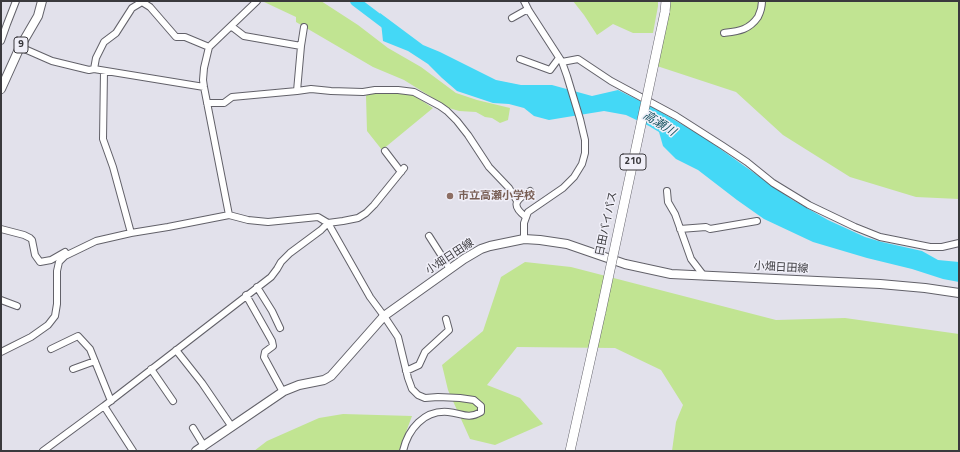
<!DOCTYPE html>
<html>
<head>
<meta charset="utf-8">
<style>
  body { margin:0 }
  #map { position:relative; width:960px; height:452px; overflow:hidden; background:#e2e1eb; font-family:"Titillium Web",sans-serif }
  canvas { display:block }
  .frame { position:absolute; inset:0; border:2px solid #3a393d; pointer-events:none }
</style>
</head>
<body>
<div id="map">
<canvas width="960" height="452"></canvas>
<div class="frame"></div>
</div>
<script>
const c = document.querySelector('canvas').getContext('2d');
c.lineJoin = 'round';
function fillPath(path, color) { c.fillStyle = color; c.fill(path, 'evenodd'); }
function strokePath(path, color, width, dash) { c.strokeStyle = color; c.lineWidth = width; c.lineCap = dash ? 'butt' : 'round'; c.setLineDash(dash || []); c.stroke(path); }
function drawText(font, color, halo, rows, align = 'center') {
  c.font = font + ' "Titillium Web","Noto Sans JP",sans-serif'; c.lineWidth = 3; c.setLineDash([]); c.textBaseline = 'middle'; c.strokeStyle = halo; c.fillStyle = color; for (const [text, x, y, turn = 0] of rows) {
    c.save(); c.translate(x, y); c.rotate((+turn || 0) * Math.PI / 180); c.textAlign = isNaN(turn) ? turn : align; if (halo) c.strokeText(text, 0, 0); c.fillText(text, 0, 0); c.restore();
  }
}
const green = new Path2D(`
  M262,1h59l37,24 30,23 33,19 35,26 21,7 33,8 -2,12 -8,3 -8,-5 -7,-1 -9,-5 -17,-1 -10,-3 -45,-28 -31,-13 -77,-45v-5z
  M573,1h85v5l-5,27h-20l-20,-9 -16,11 -13,-20z
  M670,1h289v198l-43,-2 -66,-20 -67,-42 -47,-43 -79,-26z
  M379,93h18l16,2 20,13 -51,42 -15,-19 -1,-35 2,-2z
  M525,262l46,5 205,53 69,-2 114,16v117h-287l4,-29 7,-17 -22,-35 -46,-22 -98,-1 -30,38 33,13 23,26 -48,21 -25,-6 -22,-49 -6,-25 41,-34 18,-54z
  M343,414l69,2 -13,35h-145l13,-10 52,-23z`);
const water = new Path2D(`
  M380,13l43,32 17,7 56,28 25,5h31l40,11 26,-6 34,17 50,29 89,63 37,21 37,17 17,5 40,9 16,9 21,2v20l-16,-3 -31,-10 -45,-11 -54,-16 -49,-23 -27,-19 -39,-30 -22,-11 -13,-13 -4,-14 -10,-6 -23,-11 -22,-4 -43,7 -12,2 -15,-4 -10,-8 -15,-4 -16,-1 -36,-12 -15,-13 -14,-14 -20,-13 -25,-10z`);
const river = new Path2D(`
  M355,1l37,28`);
const minor = new Path2D(`
  M512,18l16,-9
  M231,26l13,10 57,10
  M724,33c15,-2 25,-3 34,-16 3,-6 4,-10 4,-16
  M1,41l6,-17 9,-23
  M20,47l32,14 37,9 5,-1 110,18
  M520,59l30,11 9,-12
  M562,62l16,-3 33,22 65,35 47,30 24,16 26,21 36,22 46,22 25,10 50,10h12l17,-4
  M94,69l2,-11 8,-16 12,-9 16,-25 10,-6 8,5 26,30h9l24,10
  M104,71l-1,68 10,28 18,66
  M297,91l4,-45 3,-19
  M207,103h17l8,-6 65,-6 14,-2 20,2 32,1 12,-2h23l16,2 26,14 7,5 10,10 11,14 21,32 20,21 8,13
  M385,151l16,21
  M667,191l1,11 7,12 16,45 13,17
  M229,215l-25,-128 -1,-7 1,-12 5,-21 48,-46
  M526,217c-16,-12 -10,-17 4,-26
  M1,229l23,6 6,3 2,2 3,15 5,7 11,-2 14,-8
  M680,229l26,-2 4,2 47,-8
  M429,236l21,33
  M524,239v-16l4,-11 35,-24 11,-11 8,-13 3,-11v-13l-5,-21 -13,-43 -5,-14 -33,-51 -5,-10
  M257,287l15,24 8,17
  M246,295l26,46 1,5 -8,6 -1,5 19,35
  M1,300l16,6
  M51,349l27,-13 12,13 21,52
  M176,350l26,33 30,44
  M1,352l30,-15 17,-12 7,-9 2,-12v-33l2,-9 6,-6 31,-15 35,-8 37,-6 61,-12 19,5 20,2 50,-5 10,6 42,74 14,19 14,21 10,41 4,11 6,6 7,3 13,-1 22,1 14,2 7,6v6c-14,8 -19,1 -33,0 -24,-2 -40,17 -45,39
  M73,369l22,-8
  M151,369l22,32
  M406,371l13,-6 6,-13 24,-22 -3,-11
  M104,406l29,45
  M193,428l11,18
  M43,451l61,-45 167,-129 6,-8 4,-7 9,-9 31,-23 7,-7 15,-2 15,-3 8,-5 8,-8 30,-37`);
const major = new Path2D(`
  M1,89l19,-42 18,-31 4,-15
  M196,451l88,-60 15,-6 25,-5 7,-4 53,-60 80,-57 17,-10 9,-3 34,-7 16,1 27,4 58,20 46,10 209,10 45,4 34,5`);
const highway = new Path2D(`
  M665,12l1,-11
  M570,451l31,-139`);
const highwayBridge = new Path2D(`
  M601,312l64,-300`);
const markers = [
  [450,196,4,"#8d6e63"]
];
const shields = [
  [21,45,14],
  [633,162,26]
];
const shieldNames = [
  ["9",21,45],
  ["210",633,162]
];
const educationNames = [
  ["市立高瀬小学校",458,196]
];
const streetNames = [
  ["日田バイパス",607,224,-78],
  ["小畑日田線",450,257,-33],
  ["小畑日田線",781,268,3]
];
const waterNames = [
  ["高瀬川",659,124,32]
];
fillPath(green, '#c1e492');
fillPath(water, '#44d8f6');
strokePath(river, '#44d8f6', 10);
strokePath(minor, '#626169', 8);
strokePath(major, '#626169', 10);
strokePath(highway, '#626169', 10);
strokePath(minor, '#fff', 6);
strokePath(major, '#fff', 8);
strokePath(highway, '#fff', 9);
strokePath(highwayBridge, '#626169', 10, []);
strokePath(highwayBridge, '#fff', 9);
for (const [x, y, r, color] of markers) { const dot = new Path2D(); dot.arc(x, y, r, 0, 2 * Math.PI); c.fillStyle = color; c.fill(dot); strokePath(dot, '#f0eff8', 1.5); }
for (const [x, y, w] of shields) { const box = new Path2D(); box.roundRect(x - w / 2, y - 8, w, 16, 3); c.fillStyle = '#f0eff8'; c.fill(box); strokePath(box, '#3a393d', 1); }
drawText('bold 10px', '#3a393d', null, shieldNames);
drawText('bold 11px', '#785e54', '#f0eff8', educationNames, 'left');
drawText('11px', '#3a393d', '#f0eff8', streetNames);
drawText('italic 12px', '#185461', '#f0eff8', waterNames);
</script>
</body>
</html>
